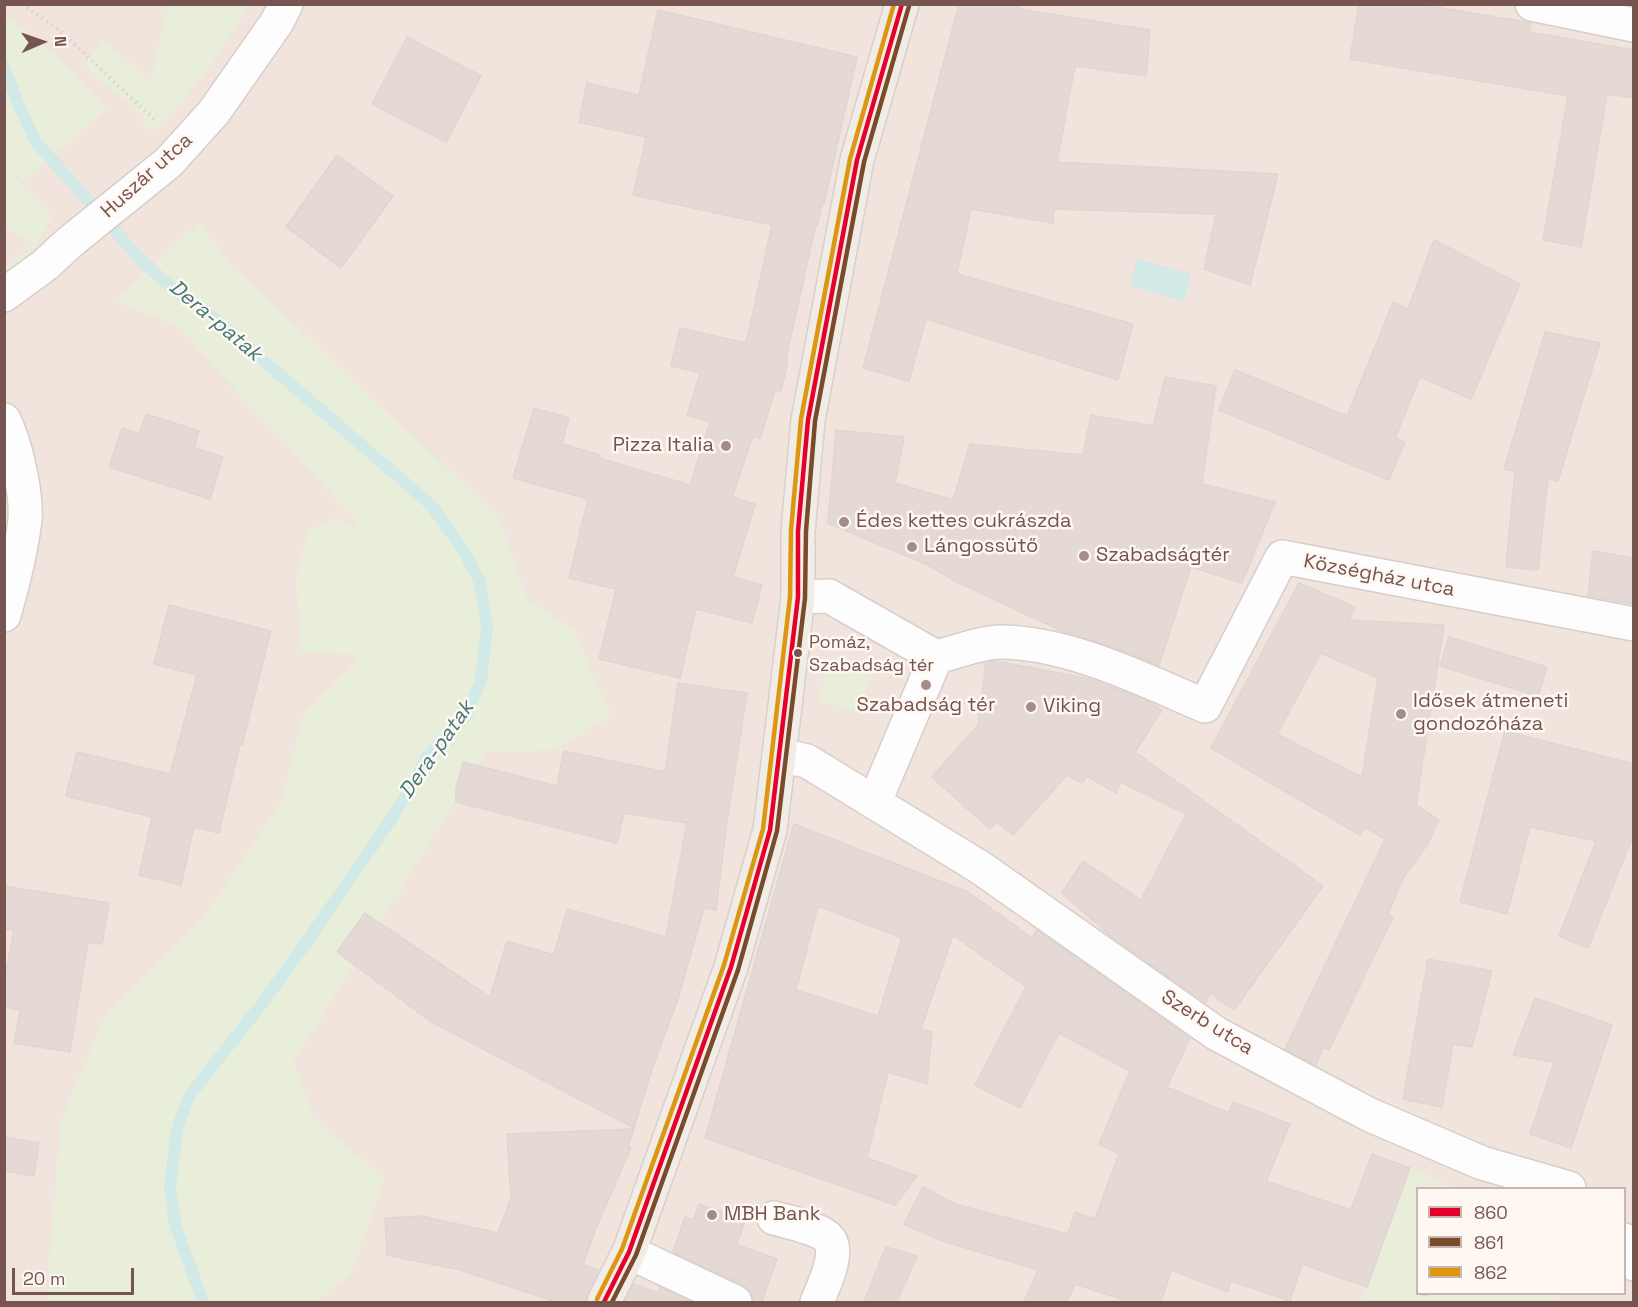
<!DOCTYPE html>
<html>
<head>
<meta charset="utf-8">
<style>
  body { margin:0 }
  #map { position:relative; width:1638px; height:1307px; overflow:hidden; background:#f8f3ef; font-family:"Space Grotesk",sans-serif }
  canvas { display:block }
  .frame { position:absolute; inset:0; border:6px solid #76544f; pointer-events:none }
  .legend { position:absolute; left:1416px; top:1187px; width:210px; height:108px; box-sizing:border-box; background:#fef7f2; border:2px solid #c8b6b1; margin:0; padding:8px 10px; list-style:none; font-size:18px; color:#76544f }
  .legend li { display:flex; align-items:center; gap:12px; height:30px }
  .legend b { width:30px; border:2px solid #c8b6b1 }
  .north { position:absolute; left:12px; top:12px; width:60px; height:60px; -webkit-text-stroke:4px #fef7f2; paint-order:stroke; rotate:88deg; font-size:16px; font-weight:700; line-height:24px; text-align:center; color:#76544f }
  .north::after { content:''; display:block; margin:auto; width:21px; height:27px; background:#76544f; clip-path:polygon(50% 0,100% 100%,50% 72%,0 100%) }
  .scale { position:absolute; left:12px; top:1268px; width:122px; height:27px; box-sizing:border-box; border:3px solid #76544f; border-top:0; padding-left:8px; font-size:18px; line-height:21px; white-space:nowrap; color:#76544f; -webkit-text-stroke:4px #fef7f2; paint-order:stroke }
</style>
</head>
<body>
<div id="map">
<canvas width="1638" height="1307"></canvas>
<div class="frame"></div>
<ul class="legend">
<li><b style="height:8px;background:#e4002b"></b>860</li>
<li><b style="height:8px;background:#7a4b2a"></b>861</li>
<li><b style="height:8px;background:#dd9610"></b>862</li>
</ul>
<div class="north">N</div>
<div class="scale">20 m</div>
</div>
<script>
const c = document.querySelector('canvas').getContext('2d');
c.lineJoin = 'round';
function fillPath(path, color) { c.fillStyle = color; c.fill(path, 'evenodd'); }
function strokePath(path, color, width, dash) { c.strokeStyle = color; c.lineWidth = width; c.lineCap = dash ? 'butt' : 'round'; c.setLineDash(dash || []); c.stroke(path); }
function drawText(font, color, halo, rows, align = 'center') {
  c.font = font + ' "Space Grotesk",sans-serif'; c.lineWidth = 5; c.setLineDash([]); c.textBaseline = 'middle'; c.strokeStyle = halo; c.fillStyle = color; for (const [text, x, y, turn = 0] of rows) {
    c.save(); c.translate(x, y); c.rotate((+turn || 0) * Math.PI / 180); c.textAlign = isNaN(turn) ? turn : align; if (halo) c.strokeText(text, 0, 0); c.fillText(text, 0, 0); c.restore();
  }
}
const residential = new Path2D(`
  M5,5h1628v1297h-1628zM1418,1188h206v106h-206z`);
const green = new Path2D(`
  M168,5h80c-27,49 -54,87 -95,126l-12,-10 3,-5 -61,-51 21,-24 47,40z
  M4,15l53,41 50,53 -84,72 -16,-14 45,51 -20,35 -27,21v-6l29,-23 -29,-19z
  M199,223l28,38 272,257 28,81 46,31 38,86 -58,34 -67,2 -193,310 22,58 69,58 -33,97 -35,27h-268l1,-38 12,-142 43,-104 96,-96 81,-118 22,-90 58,-59 -61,-3 -3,-75 11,-46 27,-12 18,6 7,7 -7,-15 -175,-190 -62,-27z
  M831,656l42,13 -13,44 -42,-13z
  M1410,1168l43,20h-35v106h142l-3,1 3,7h-195l2,-15z`);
const water = new Path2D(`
  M1137,259l54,15 -7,27 -54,-15z`);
const stream = new Path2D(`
  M4,67l15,39 17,36 108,121 30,27 40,28 217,187 32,45 17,32 7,47 -6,51 -15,36 -40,42 -12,25 -27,42 -81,118 -45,62 -72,91 -12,34 -7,56 5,38 28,78`);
const building = new Path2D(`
  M959,4h62l-2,5 131,21 -4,46 -71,-10 -18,96 221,12 -28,111 -46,-16 12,-55 -162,-5 -1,14 -82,-14 -14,65 176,50 -15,56 -192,-61 -17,62 -46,-13z
  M1359,4h60l112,19 -2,9 105,18v48l-27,-4 -26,153 -38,-7 25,-144 -218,-37z
  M658,10l199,47 -33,147h-2l-5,21 -1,-1 -29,130v12l-6,25 -6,-1 -15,49 -7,-3 -21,61 23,7 -22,73 29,8 -10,38 -56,-14 -16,69 -81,-19 17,-70 -47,-11 19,-79 -75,-21 21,-70 35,10 -7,26 38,11 -1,3 91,27 20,-63 -23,-7 13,-42 -29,-7 9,-38 66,15 26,-118 -139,-30 13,-58 -67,-15 8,-39 52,12z
  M407,37l74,39 -35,66 -74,-38z
  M337,155l56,41 -52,72 -55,-41z
  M1434,240l86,44 -49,115 -51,-22 -25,61 10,4 -16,38 -170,-70 16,-40 112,46 46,-114 15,7z
  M1545,332l55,11 -42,138 -10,-2 -10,91 -32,-3 9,-96 -11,-2z
  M1165,377l51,9 -14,98 73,18 -33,81 -51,-16 -32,98 -48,-19 -45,-13 -109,-51 -29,-17 -100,-42 8,-93 68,7 -9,46 58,17 17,-56 113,11 8,-40 62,11z
  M146,414l53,17 -5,17 29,9 -13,42 -101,-32 13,-39 17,6z
  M1593,551l41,7v46l-46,-8z
  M1299,583l56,24 -6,13 95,5 -28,180 23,15 -12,25 -24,33 -15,36 5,3 -64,133 -6,-3 -7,18 -31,-16 100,-210 -20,-12 -5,8 -149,-87zM1321,653l57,25 -16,99 -85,-43z
  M169,605l102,26 -29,114 -2,-1 -21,89 -25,-6 -13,58 -42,-10 13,-58 -86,-21 11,-44 93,22 27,-99 -43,-11z
  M1449,637l98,30 -9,29 -98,-30z
  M996,661l94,18 57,22 15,9 -27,42 188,134 -89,124 -24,-17 -4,10 -93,-65 -51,-45 21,-32 58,39 45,-86 -65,-32 -5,11 -29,-17 -5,7 -15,-8 -54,60 -17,-13 -6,7 -58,-52 46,-52 8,-62z
  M678,683l69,10 -21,136 -10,81 -12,-2 -26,91 -27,73 -17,56 -204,-107 -93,-69 28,-39 125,84 17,-56 47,14 13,-46 99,28 21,-114 -63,-10 -7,30 -161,-41v-14l7,-26 94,24 7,-35 101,21z
  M1505,731l129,33v69l-46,115 -29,-12 37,-95 -66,-14 -23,87 -47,-12z
  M794,824l174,68 64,46 5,-8 153,108 -23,49 62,26 4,-11 57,22 -24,57 85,29 21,-56 38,14 -43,119 -65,-23 -12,37 -59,-20 -3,11 -57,-22 -10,32h-31l-55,-18 -8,18h-43l14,-32 -98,-30 -36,-16 19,-37 32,17 113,30 7,-22 20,7 24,-65 -20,-10 31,-73 -71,-38 -39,75 -45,-23 51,-98 -73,-52 -32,94 11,3 -5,52 -39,-12 -21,86 50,18 -22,29 -190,-67zM818,906l84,32 -24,78 -82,-26z
  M4,886l105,17 -7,41 -14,-2 -18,110 -56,-9 6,-33 -16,-3v-23l10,-54 -10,-1z
  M1428,959l64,12 -20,76 -19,-3 -11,63 -39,-8z
  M1535,998l77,27 -41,123 -41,-14 24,-72 -41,-7z
  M634,1129l-6,18 3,1 -35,80 -13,37 16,5 -12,24 -2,8h-29l-96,-32 -73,-15 -2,-37 36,-2 77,17 13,-35 -4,-64z
  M4,1137l35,6 -5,33 -30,-5z
  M699,1204l46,16 -8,25 40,14 -15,43h-9l-2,-10 -8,-7 -70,-33 12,-35 8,3z
  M886,1247l31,9 -20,46h-33z
  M634,1284l24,9 2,-6 32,15h-67z`);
const path = new Path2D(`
  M22,4l37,26 96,90
  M1423,1302l1,-8`);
const minor = new Path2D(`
  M1532,4l102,21
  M4,295l41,-30 25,-23 99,-80 45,-50 63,-90 9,-18
  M4,420c12,24 23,74 21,100 -4,32 -12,64 -21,95
  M798,597l31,-1 107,61 -61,144
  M936,657c17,-4 46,-15 63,-15 69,0 143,37 206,64l77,-149 352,67
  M779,755l28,6 174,107 236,166 153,81 112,48 87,25
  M774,1218c14,4 43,10 53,19 15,13 -4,50 -10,65
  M1624,1240l10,24
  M629,1252l106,50`);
const major = new Path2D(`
  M604,1302l25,-50 102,-285 39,-137 28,-233v-66l10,-111 49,-260 45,-156`);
const bus1 = new Path2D(`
  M604,1302l25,-50 102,-285 39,-137 28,-233v-66l10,-111 49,-260 45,-156`);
const bus2 = new Path2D(`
  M612,1302l24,-47 102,-285 39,-139 28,-233 1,-67 9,-110 49,-259 45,-156`);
const bus3 = new Path2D(`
  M597,1299l25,-50 102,-284 39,-136 27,-232 1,-67 10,-111 49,-260 44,-155`);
const markers = [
  [726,446,6,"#a48c87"],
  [844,522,6,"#a48c87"],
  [912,547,6,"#a48c87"],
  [1084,556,6,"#a48c87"],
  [798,653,5,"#76544f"],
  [926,685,6,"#a48c87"],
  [1031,707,6,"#a48c87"],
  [1401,714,6,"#a48c87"],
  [712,1215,6,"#a48c87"]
];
const busNames = [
  ["Pomáz,",809,643],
  ["Szabadság tér",809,666]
];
const streetNames = [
  ["Huszár utca",147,176,-42],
  ["Községház utca",1379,576,11],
  ["Szerb utca",1207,1023,32]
];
const poiNames = [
  ["Pizza Italia",714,446,"right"],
  ["Édes kettes cukrászda",856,522],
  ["Lángossütő",924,547],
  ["Szabadságtér",1096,556],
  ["Idősek átmeneti",1413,702],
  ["gondozóháza",1413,725],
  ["Szabadság tér",926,706,"center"],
  ["Viking",1043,707],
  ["MBH Bank",724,1215]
];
const waterNames = [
  ["Dera-patak",215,321,40],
  ["Dera-patak",437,750,-55]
];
fillPath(residential, '#f0e4dd');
fillPath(green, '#e9eeda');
fillPath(water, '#d1e9e7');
strokePath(stream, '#d1e9e7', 12);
fillPath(building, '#e5d9d6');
strokePath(building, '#e1d5d1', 1.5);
strokePath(minor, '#d7cecb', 36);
strokePath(major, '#d9cfcc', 36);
strokePath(path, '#dad1d0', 4, [1.5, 4.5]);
strokePath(minor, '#fefdfd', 33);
strokePath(major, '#f2ece7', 33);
strokePath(bus1, '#e4002b', 4.5);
strokePath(bus2, '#7a4b2a', 4.5);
strokePath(bus3, '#dd9610', 4.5);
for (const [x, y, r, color] of markers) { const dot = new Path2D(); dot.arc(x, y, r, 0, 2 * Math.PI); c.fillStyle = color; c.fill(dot); strokePath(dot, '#fef7f2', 2); }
drawText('18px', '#76544f', '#fef7f2', busNames, 'left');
drawText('20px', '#76544f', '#fef7f2', streetNames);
drawText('20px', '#76544f', '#fef7f2', poiNames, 'left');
drawText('italic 21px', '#427a78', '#fef7f2', waterNames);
</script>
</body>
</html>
